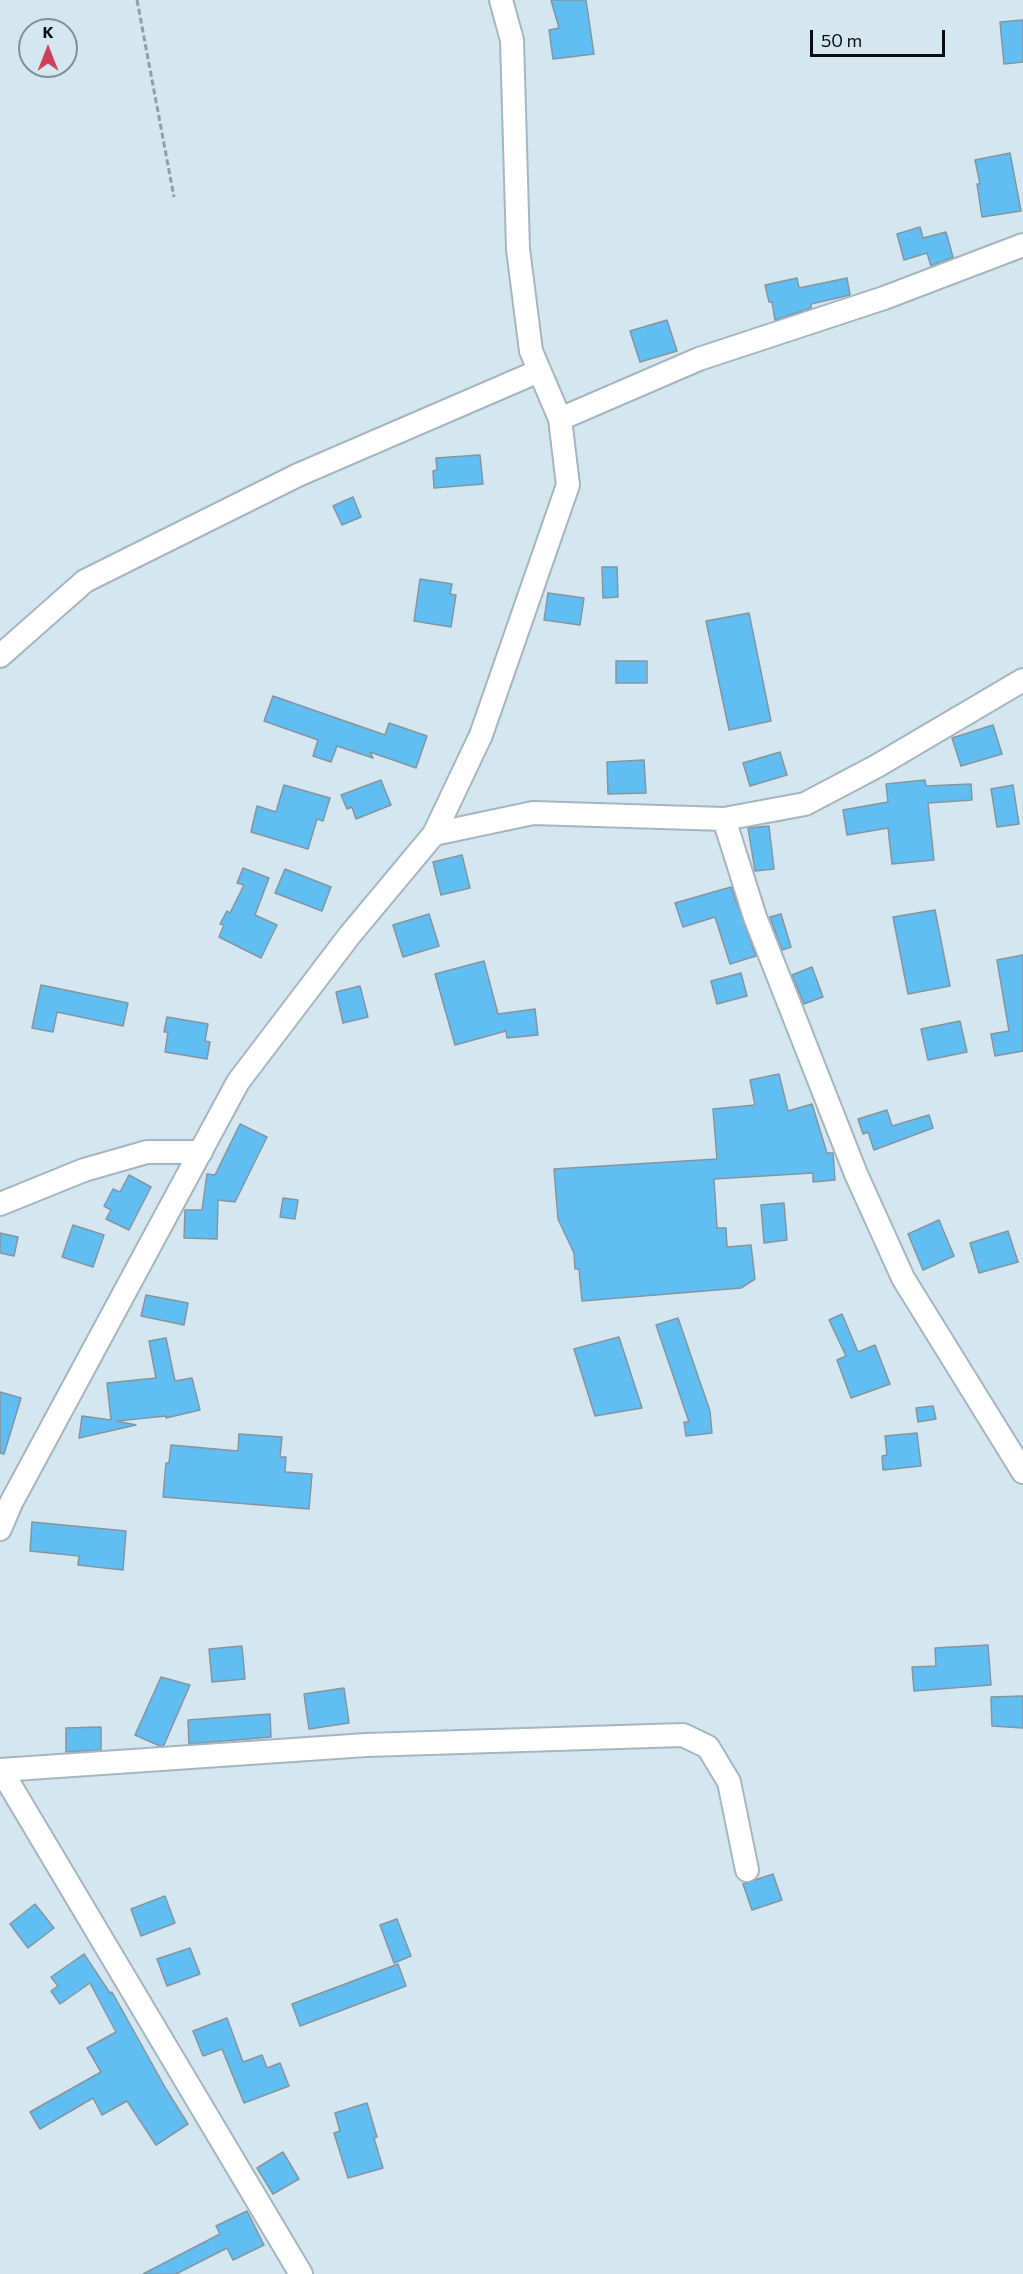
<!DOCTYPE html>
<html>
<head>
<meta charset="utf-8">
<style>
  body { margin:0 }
  #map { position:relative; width:1023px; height:2274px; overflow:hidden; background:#d4e6f0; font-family:Commissioner,sans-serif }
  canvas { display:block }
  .north { position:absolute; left:18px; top:18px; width:60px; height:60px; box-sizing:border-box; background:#d4e6f0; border:2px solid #828f97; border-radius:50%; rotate:0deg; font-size:16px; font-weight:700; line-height:24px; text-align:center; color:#080d11 }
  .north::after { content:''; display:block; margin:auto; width:21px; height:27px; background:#d0405a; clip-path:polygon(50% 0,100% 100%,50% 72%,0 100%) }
  .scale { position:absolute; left:810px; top:30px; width:135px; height:27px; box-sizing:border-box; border:3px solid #080d11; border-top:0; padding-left:8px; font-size:18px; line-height:21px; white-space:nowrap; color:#080d11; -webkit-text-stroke:4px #d4e6f0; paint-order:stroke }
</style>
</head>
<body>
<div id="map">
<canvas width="1023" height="2274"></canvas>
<div class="north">K</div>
<div class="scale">50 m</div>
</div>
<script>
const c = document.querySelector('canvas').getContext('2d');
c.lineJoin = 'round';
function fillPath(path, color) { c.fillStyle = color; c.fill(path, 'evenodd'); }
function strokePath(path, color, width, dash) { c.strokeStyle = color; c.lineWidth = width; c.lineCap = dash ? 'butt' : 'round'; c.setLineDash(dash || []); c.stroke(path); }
const building = new Path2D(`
  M551,0h35l8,54 -41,5 -4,-29 10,-2z
  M1023,20v42l-19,2 -4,-42z
  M1010,153l11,58 -39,6 -5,-33h3l-5,-24z
  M920,227l3,11 23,-6 7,25 -22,9 -4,-13 -23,7 -7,-26z
  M797,278l2,10 48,-10 3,17 -39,9v4l-36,12 -3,-18h-3l-4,-17z
  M667,320l10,31 -37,11 -10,-31z
  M480,455l3,29 -49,4 -1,-17 4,-1 -1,-12z
  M353,497l8,20 -19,8 -9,-19z
  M602,567h15l1,30 -15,1z
  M420,579l32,5 -2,10 6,1 -5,32 -37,-6z
  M548,593l36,5 -4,27 -36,-5z
  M749,613l22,108 -42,9 -23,-109z
  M616,661h31v22h-31z
  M273,696l112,39 4,-12 38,13 -11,32 -46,-16 3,6 -36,-12 -6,16 -18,-6 5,-16 -54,-19z
  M993,725l9,29 -41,12 -9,-28z
  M780,752l7,23 -37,11 -7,-23z
  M644,760l2,33 -38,1 -1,-32z
  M381,780l10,25 -35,14 -4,-12 -5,2 -6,-14z
  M925,780l1,6 45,-2 1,16 -44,3 6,57 -42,4 -4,-36 -41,7 -4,-25 45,-8 -2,-18z
  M284,785l46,13 -7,23 -6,-2 -9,30 -57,-17 6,-26 19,6z
  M1013,785l6,39 -22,3 -6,-38z
  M769,826l5,43 -19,2 -7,-43z
  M462,855l8,33 -29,7 -8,-33z
  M243,868l26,10 -14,37 22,10 -16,33 -42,-21 5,-12 -4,-1 7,-13 3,2 14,-28 -7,-2z
  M285,869l46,18 -9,24 -47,-18z
  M731,887l25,69 -26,8 -15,-47 -32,10 -8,-24z
  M935,910l15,76 -42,8 -15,-77z
  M429,914l10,32 -36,11 -10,-32z
  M781,914l10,33 -9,3 -12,-33z
  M1023,955v96l-28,5 -4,-22 18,-3 -12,-71z
  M484,961l14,53 37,-5 3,26 -31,3 -1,-7 -51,14 -20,-71z
  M812,967l11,30 -19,7 -12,-29z
  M741,973l6,23 -30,8 -6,-23z
  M41,985l87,18 -5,23 -66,-14 -4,20 -21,-4z
  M360,986l8,31 -25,6 -7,-31z
  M167,1017l41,7 -3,17 5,1 -3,17 -42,-7 3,-20h-4z
  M960,1021l7,31 -39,8 -7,-31z
  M779,1074l9,37 24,-7 15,49h6l2,27 -22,2v-9l-99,6 3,49h9l1,19 24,-2 4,34 -14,9 -159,13 -3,-32h-4l-1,-16 -16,-34 -4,-50 163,-10 -4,-50 42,-4 -5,-25z
  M887,1110l5,16 37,-11 4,13 -59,22 -6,-18 -5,2 -5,-15z
  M240,1124l27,13 -32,65 -17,-2 -1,39 -33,-1 1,-28h17l5,-36 8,1z
  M129,1175l22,12 -22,43 -23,-11 5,-9 -7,-4 9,-17 7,3z
  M283,1198l15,2 -3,19 -15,-2z
  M784,1203l3,37 -23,3 -3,-38z
  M939,1220l15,36 -31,14 -15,-36z
  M73,1225l31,10 -11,32 -31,-10z
  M1008,1231l10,31 -39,11 -9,-30z
  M0,1233l18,4 -4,19 -14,-3z
  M146,1295l42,8 -4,22 -43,-9z
  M842,1314l16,38 17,-7 15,39 -39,14 -14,-38 9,-4 -17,-36z
  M678,1318l32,93 2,22 -26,3 -2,-14h5l-33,-97z
  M619,1337l23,71 -47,8 -21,-67z
  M166,1338l9,43 17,-3 8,32 -34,8v-2l-49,5 19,4 -57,13 3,-22 29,4 -4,-37 49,-5 -7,-37z
  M0,1392l21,6 -17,56 -4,-1z
  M933,1406l3,13 -18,3 -2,-14z
  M917,1433l4,33 -38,4 -1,-14 5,-1 -2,-19z
  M239,1434l43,3 -2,20h6l-1,15 27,2 -3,35 -146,-12 3,-34h3l2,-18 67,6z
  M32,1522l94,9 -3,39 -45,-5 1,-9 -49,-5z
  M988,1645l3,40 -77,6 -2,-24 24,-1 -1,-18z
  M242,1646l3,33 -33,3 -3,-33z
  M161,1677l29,8 -26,60 -4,1 -25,-11z
  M344,1688l5,35 -40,6 -5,-35z
  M1023,1696v32l-31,-2 -1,-29z
  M270,1714l1,23 -82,7 -1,-24z
  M101,1727v23l-35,2v-24z
  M773,1874l9,26 -30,10 -9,-26z
  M165,1896l10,27 -34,13 -10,-27z
  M35,1904l19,24 -26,20 -18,-24z
  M397,1919l14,37 -17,7 -14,-38z
  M190,1948l10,26 -33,12 -10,-27z
  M84,1954l26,39 2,-1 54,97 22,35 -32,21 -29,-44 -25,14 -9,-17 -53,31 -10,-17 71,-40 -14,-24 29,-16 -26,-49 -30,21 -9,-13 7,-5 -7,-9z
  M398,1964l8,22 -106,40 -8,-22z
  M227,2018l16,44 19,-7 5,13 13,-5 9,23 -45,17 -22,-54 -19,7 -10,-25z
  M367,2103l10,34 -3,1 9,30 -35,10 -14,-45 6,-2 -5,-18z
  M283,2152l16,27 -26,15 -16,-26z
  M247,2211l17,34 -31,15 -6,-12 -51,26h-33l77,-40 -4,-8z`);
const path = new Path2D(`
  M137,0l37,197`);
const minor = new Path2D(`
  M560,419l139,-60 185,-61 139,-53
  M0,656l85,-75 213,-106 241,-104
  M724,819l31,98 101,257 47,104 120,194
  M434,834l99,-21 191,6 81,-15 72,-38 146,-86
  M0,1204l84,-34 63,-18h54
  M0,1529l11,-26 227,-421 111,-146 85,-102 47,-99 87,-250 -8,-66 -29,-68 -13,-102 -6,-209 -11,-40
  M0,1770l366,-25 317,-10 25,12 21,35 18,88
  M0,1773l7,7 294,494`);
fillPath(building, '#60bef2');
strokePath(building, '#85959f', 1.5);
strokePath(minor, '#a6b6c1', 26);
strokePath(path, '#909ea6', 3, [6, 3]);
strokePath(minor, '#fff', 22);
</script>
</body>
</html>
